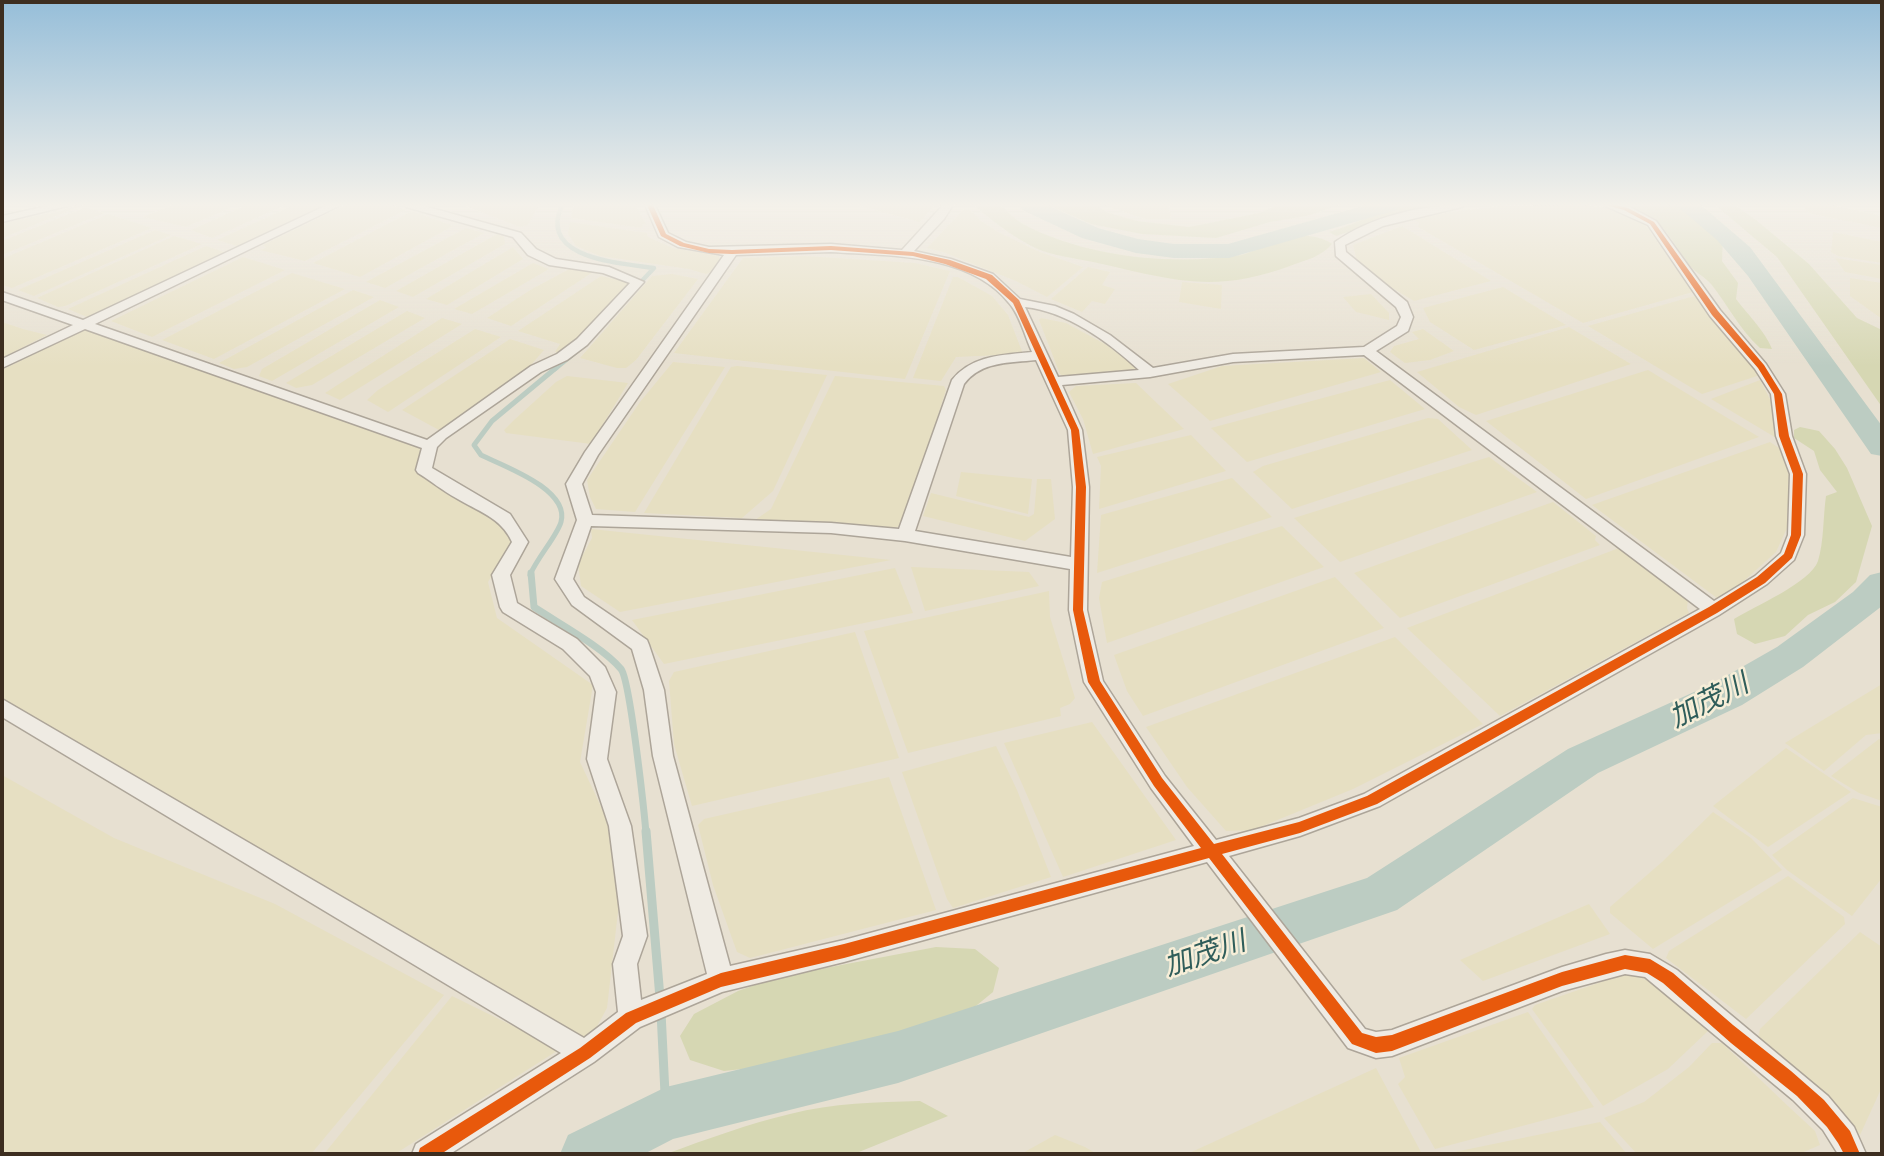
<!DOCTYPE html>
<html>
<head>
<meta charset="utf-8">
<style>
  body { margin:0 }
  #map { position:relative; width:1884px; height:1156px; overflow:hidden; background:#e7e0d1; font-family:"Crimson Pro",serif }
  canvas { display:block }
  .frame { position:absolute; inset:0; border:4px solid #3d2e20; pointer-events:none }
</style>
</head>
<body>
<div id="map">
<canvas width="1884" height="1156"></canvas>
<div class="frame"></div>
</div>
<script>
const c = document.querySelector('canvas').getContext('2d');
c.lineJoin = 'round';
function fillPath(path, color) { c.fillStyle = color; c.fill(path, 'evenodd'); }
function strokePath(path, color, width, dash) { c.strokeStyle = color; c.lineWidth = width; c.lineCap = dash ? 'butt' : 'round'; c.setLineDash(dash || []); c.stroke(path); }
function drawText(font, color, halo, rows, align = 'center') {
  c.font = font + ' "Crimson Pro","Noto Sans JP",serif'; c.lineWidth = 5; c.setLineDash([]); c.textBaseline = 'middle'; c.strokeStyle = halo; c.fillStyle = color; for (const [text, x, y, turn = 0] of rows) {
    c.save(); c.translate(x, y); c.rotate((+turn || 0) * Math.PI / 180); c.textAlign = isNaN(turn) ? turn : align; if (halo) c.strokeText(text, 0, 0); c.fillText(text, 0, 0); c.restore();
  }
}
const farmland = new Path2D(`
  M77,205h6l-81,33v-15l59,-12z
  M172,205h65l-51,22 -43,-10z
  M247,205h38l-73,33 -21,-8z
  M294,205h32l-86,42 -23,-7z
  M345,205h47l14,5 -101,51 -45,-11 6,-2 -3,-3z
  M463,205h76l-11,20 -8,2z
  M574,205h61l12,20 -4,-1 -1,4 -71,-10z
  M856,205h79l-15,17z
  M1104,205h65l2,14h-26z
  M1582,205l31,3 29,12 51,72 -110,31 -165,-96 1,-4 -5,-3 36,-8 49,-6z
  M1805,205h27l50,11v12l-70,-14 -8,-6z
  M86,207l18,6 -102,42v-14z
  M969,209l12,12 21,13 38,18 43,15 -36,30 -31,-16 -73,-29 -16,-4 36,-38z
  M412,211l41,15 -93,51 -47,-14z
  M108,214l44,14 -140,60 -10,-3v-26z
  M570,222l77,11 1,4 25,11 46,8 1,6 -8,10 -6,2 -17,-5 -89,-13 -24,-10 -8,-12z
  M1402,226l89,55 -77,20 -35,-21 -22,-18 -4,-17z
  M466,228l18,5 -99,55 -19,-6z
  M155,230l16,5 -137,61 -16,-6z
  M1833,232l49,10v21l-44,-7 -7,-4z
  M497,234l7,2 1,8 -92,53 -17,-6z
  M174,236l28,8 -137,62 -7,1 -21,-9z
  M206,246l21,7 -131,63 -9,1 -19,-8z
  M513,247l10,12 -76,46 -21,-6z
  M805,256l110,7 35,8 -45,108 -231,-26 69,-95z
  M243,257l42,13 -133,67 -41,-16z
  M1835,258l47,7v14l-37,-7z
  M533,263l16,6 -77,45 -18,-5z
  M575,266l18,6 -82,54 -24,-8 45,-29z
  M1088,267l22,5 -8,13 13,4 -10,15 -13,-3 -10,11 -31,-13z
  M292,273l53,16 -131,70 -52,-19z
  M672,274l26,5 -62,81 -10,8h-9l-37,-10 72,-82z
  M601,276l28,6 -2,7 -60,61 -9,3 -3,-1 5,-8 -42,-13z
  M953,277h5l34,19 16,19 15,39 -67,3 -15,24 -28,-3z
  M1850,278l32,5v36l-32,-23z
  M1182,282l40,3 -1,24 -42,-7z
  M1503,287l63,38 -92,25 -44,-28 -7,-14z
  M353,290l21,7 -127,70 -13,2 -15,-6z
  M1371,294l18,19v7l-33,-8 -13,-15z
  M1698,295l62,80 -58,19 -114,-68z
  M380,300l19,7 -127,74 -13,-5 3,-7z
  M407,311l18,7 -113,67 -16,3 -10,-5z
  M442,318l20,6 -122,76 -15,-7z
  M1041,318l25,5 39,21 31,23 -2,4 -68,7 -6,-4 -21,-54z
  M2,322l21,7 24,6 -45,23z
  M1569,327l62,37 -155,51 -17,-8 -42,-35z
  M85,329l342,118 -10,25 31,22 58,31 6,17 -24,40 9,36 96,67 -13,77 32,68 8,64 -13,114 -19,35 -586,-341v-332z
  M475,329l26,8 -113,75 -21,-12 11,-10z
  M1423,329l31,22 -24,9 -25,3 -15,-11 4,-6 25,-7 -7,-7z
  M510,339l34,11 -14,16 -91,64 -37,-20z
  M1364,358l17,14 -171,49 -42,-37 54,-18z
  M673,362l52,5 -90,145 -39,-3 -6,-12 -3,-17 53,-78z
  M737,366l90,9 -54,116 -31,27 -98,-5 87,-146z
  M1648,370l111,67 -173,62 -100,-78z
  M567,376l61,7 -37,61 -85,-11 -2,-3 9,-9 43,-39z
  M835,376l109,10 2,4 -42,133 -12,7 -137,-10 16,-11z
  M1390,380l35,29 -178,53 -36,-34z
  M1760,380l11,21 7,38 -67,-40z
  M1136,383l48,46 -91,25 -10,-35 -14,-27 7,-6z
  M1428,418l10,1 34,31 -180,59 -39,-37 10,-6z
  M1191,435l35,36 -127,38 2,-43 -4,-9z
  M1770,442l9,6 10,27 -2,53 -11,24 -40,36 -19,10 -125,-93z
  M1489,457l48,35 -197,70 -46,-44z
  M961,472l71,7 -4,35 -72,-18z
  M1232,478l40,39 -175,56 4,-58z
  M1037,479h14l4,40 -30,22 -102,-25 8,-23 98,24 5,-3z
  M1553,502l43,34 -1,4 5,5 -200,73 -46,-45z
  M1282,526l42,41 -217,76 -8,-45 3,-16z
  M591,529l300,31 -271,52 -39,-26 -3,-22 14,-26z
  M1619,548l69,51 -1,9 2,5 -189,103 -93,-88z
  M911,567l118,5 10,14 -114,25z
  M895,568l18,45 -249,51 -32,-44z
  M1335,577l49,51 -241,88 -16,-25 -13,-36z
  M1049,591l1,26 25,81 -5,6 -10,4 1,8 -153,37 -44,-122z
  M855,632l44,126 -207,48 -18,-62 -5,-63 5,-9z
  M1395,637l88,87 -130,65 -100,41 -27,1 -39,-44 -41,-60z
  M1882,684v49l-16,2 -42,36 -39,-28z
  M1092,722l84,118 -113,37 -59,-134z
  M1879,739l3,1v61l-23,-8 -28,-17z
  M996,746l21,44 34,87 -98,31 -6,-9 -45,-127z
  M1786,748l65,44 -83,55 -55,-41z
  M2,775l112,63 161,66 169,91 -133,159h-309z
  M889,777l47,133 -186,48 -13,-6 -24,-67 -15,-60 6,-6z
  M1853,798l29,9v71l-30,38 -65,-46 -15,-15z
  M1713,812l38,26 31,32 -129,79 -43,-36v-6l52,-45z
  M1788,876l56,41 1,7 -99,95 -80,-61 3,-7z
  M1589,904l21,30 -127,47 -23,-21z
  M1860,932l22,15v140l-22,48 -31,-35 -72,-60 3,-11z
  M1630,972l22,5 56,54 -40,38 -65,37 -71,-97 3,-4z
  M452,996l108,53 -165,105h-71z
  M1528,1012l66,95 -159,42 -37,-65 7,-7 -6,-19z
  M1712,1043h10l67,64 26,24 5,14 -21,9h-162l-33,-36 40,-16 45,-35z
  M1376,1068l46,86h-235z
  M1600,1122l27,32h-182z
  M1055,1135l30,12 12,7h-76z`);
const green = new Path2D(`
  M974,205h26c8,6 16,16 25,20 61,32 148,41 216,30 10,-2 19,-9 29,-13 20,-7 45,-10 62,2 -11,13 -26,16 -42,22 -74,27 -114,15 -188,-2 -20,-5 -43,-7 -62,-14 -20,-8 -51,-31 -66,-45z
  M1048,205h47l14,8 28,8 52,6 70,-14 18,-8h62l-32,11 -37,6 -54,16 -74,-4 -51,-10z
  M1402,205h46l-62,14 -50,17 -7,-4c25,-7 47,-20 73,-27z
  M1624,205c55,0 58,-6 99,34l-1,22 16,22 -2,16c12,16 29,32 36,50l-12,-1c-21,-19 -32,-43 -49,-64 -6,-7 -15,-11 -21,-18 -24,-33 -25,-46 -66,-61z
  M1715,205h20l21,15 53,44 48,54 25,12v77l-105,-150z
  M1800,427l19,4 16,18 12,19 25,58 -16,56 -21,20 -27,13 -23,21 -30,8 -18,-10 -3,-15c21,-13 76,-36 84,-58 6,-19 5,-44 8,-65l11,-4 -17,-22 -6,-19 -20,-13v-8z
  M936,947l39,2 24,19 -6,24 -33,27 -56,19 -125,27 -55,6 -34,-11 -10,-24 14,-22 44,-23 40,-14z
  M920,1101l28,15 -94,38h-188c41,-15 82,-30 124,-40 43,-11 87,-12 130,-13z`);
const streamFar3 = new Path2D(`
  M562,205c-25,54 58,58 92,63l-16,17
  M555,369l21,-17`);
const streamFar2 = new Path2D(`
  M530,575c7,-17 27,-39 31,-53 9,-33 -58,-56 -80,-67l-7,-10 18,-24 65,-54`);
const streamFar1 = new Path2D(`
  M531,573l3,34c24,16 70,41 87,62 9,11 23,141 25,164`);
const stream = new Path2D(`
  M646,831l14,167
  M661,1012l5,102`);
const river = new Path2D(`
  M1019,205h28l51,23 40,11 36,5h54l138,-39h34l-3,5 -168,48h-55l-38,-5 -54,-15 -60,-28z
  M1676,205h25l49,42 132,179v30l-11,-2 -123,-178 -31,-36z
  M1882,572v34l-79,61 -61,38 -144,68 -201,137 -499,173 -225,56 -29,15h-84l8,-19 98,-48 232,-56 469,-153 201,-129 146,-66 63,-36 76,-55 17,-17z`);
const minor = new Path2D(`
  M52,205h19l-69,17v-6z
  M327,205h14l-246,119 332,116 104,-74 26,-12 20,-15 53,-56 -27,-10 -54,-8 -21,-10 -15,-18 -107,-30 -1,-2h16l100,28 15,16 20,10 53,8 35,15 -57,63 -20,15 -26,12 -95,66 -9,9 -5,21 78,46 18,28 -18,33 7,28 60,36 28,28 11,25 -9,67 24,67 16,110 -10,28 4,36 66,-26 -54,-218 -9,-66 -12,-41 -60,-44 -17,-26 22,-59 -11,-36 19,-32 139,-197 -46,-8 -19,-10 -14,-32h10l13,28 18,9 23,5 122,-3 71,6 41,-45h10l-9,14 -30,32 37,8 42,15 27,25 35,7 19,8 36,21 43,33 80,-14 131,-7 33,-21 4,-9 -5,-10 -60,-51 -1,-14c35,-25 86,-37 128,-37l-1,2 -79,19 -38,19 1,7 61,50 6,15 -5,14 -32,20 338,250 41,-25 26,-23 7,-18 2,-61 -14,-38 -5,-42 -16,-25 -45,-53 -62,-91 -45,-20 27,2 26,14 64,89 46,54 19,30 7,42 14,38 -2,61 -10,25 -27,24 -48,31 -339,191 -80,30 -71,20 136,173 11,3 16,-2 170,-63 44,-13 19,-4 25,4 27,16 151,126 26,31 12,27h-28l-15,-24 -30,-30 -148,-123 -20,-3 -63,17 -170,65 -16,2 -28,-10 -141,-186 -363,100 -122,30 -82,35 -46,35 -144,92h-38l4,-10 145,-91 -559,-336v-18l582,339 34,-26 -5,-48 10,-28 -14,-110 -22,-67 9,-67 -6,-16 -27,-27 -60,-37 -3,-5 -8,-32 20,-33c-11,-25 -35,-31 -56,-44 -13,-7 -25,-17 -38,-25l-2,-3 6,-22 -337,-119 -83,39v-9l71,-34 -71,-25v-8l81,28zM831,252c58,4 138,1 178,51 11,12 16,34 23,49 -29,3 -60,3 -80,28l-53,149 -68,-6 -239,-8 -10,-31 16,-29 138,-200zM1025,307c41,4 84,35 114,63l-81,7zM1364,355l336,254 -336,185 -65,24 -83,22 -51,-64 -62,-95 -16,-71 2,-123 -7,-57 -20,-45 88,-8 83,-15zM1036,360l32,70 5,57 -2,70 -156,-26 49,-147c17,-23 46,-21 72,-24zM591,526l240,7 74,8 165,28 -1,41 15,72 67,106 43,58 -350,94 -114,26 -57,-210 -9,-66 -15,-45 -2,-5 -63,-43 -11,-18z`);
const cycleway = new Path2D(`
  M647,205h6l13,29 18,9 25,6 23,1 99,-4 82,6 37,8 42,15 27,25 60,130 7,57 -3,123 17,71 62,97 52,66 85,-22 68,-26 342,-189 48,-30 27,-23 7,-19 2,-61 -14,-38 -5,-42 -16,-26 -46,-53 -62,-91 -26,-14 -18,-5h10l12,3 26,14 64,89 46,54 18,29 7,42 14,38 -2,61 -9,23 -27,25 -48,30 -340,191 -77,29 -78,21 140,179 14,4 16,-2 170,-63 63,-17 25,4 23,14 60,52 58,46 33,29 26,31 10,23h-16l-6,-11 -11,-16 -30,-31 -66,-53 -68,-60 -16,-10 -22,-4 -63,17 -170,65 -16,2 -24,-9 -143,-186 -365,100 -123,29 -85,36 -46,35 -149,96h-23l2,-6 160,-100 46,-35 95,-40 123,-29 357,-96 -47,-62 -66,-104 -15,-72 3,-123 -5,-57 -58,-127 -27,-24 -41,-15 -32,-8 -82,-6 -99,4 -23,-1 -29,-7 -19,-10z`);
const nearWaternames = [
  ["加茂川",1709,701,-27],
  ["加茂川",1205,954,-19]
];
fillPath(farmland, '#e6dfc2');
fillPath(green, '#d6d7b3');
strokePath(streamFar3, '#bcccc2', 4.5);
strokePath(streamFar2, '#bcccc2', 5);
strokePath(streamFar1, '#bcccc2', 7);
strokePath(stream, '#bcccc2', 9);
fillPath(river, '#bcccc2');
strokePath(minor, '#ada599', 3);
fillPath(minor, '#efebe3');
fillPath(cycleway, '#e8590c');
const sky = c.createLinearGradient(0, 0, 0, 366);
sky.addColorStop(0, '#96bed9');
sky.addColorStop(0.56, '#f4f1ea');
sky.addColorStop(1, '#f4f1ea00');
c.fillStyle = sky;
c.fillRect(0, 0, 1884, 366);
drawText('italic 28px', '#2f5d5a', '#f7eed8', nearWaternames);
</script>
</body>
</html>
